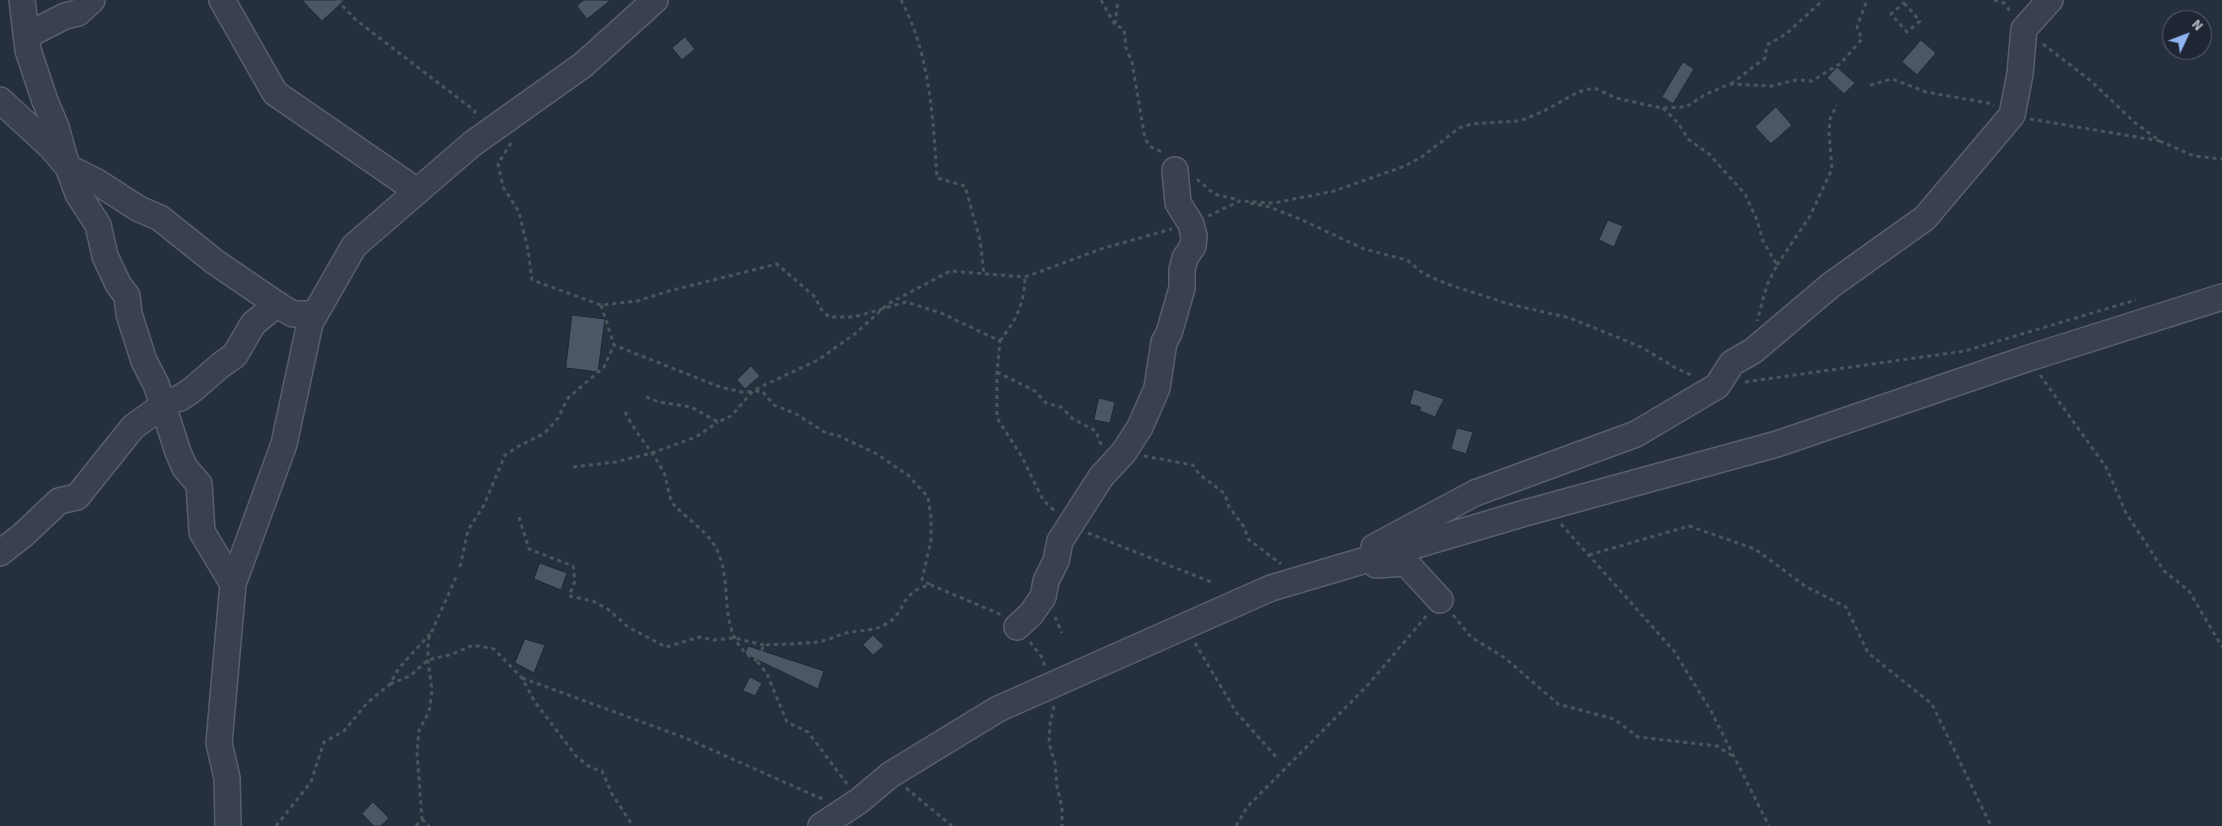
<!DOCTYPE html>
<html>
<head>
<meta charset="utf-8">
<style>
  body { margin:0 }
  #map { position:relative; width:2222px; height:826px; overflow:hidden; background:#262f3e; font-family:"Source Sans 3",sans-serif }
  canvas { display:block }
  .north { position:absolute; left:2162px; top:10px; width:50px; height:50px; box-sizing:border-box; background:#1f2633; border:1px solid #5b626f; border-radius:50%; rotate:47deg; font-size:14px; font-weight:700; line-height:20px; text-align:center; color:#b6bdc9 }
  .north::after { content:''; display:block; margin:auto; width:18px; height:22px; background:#91b3f3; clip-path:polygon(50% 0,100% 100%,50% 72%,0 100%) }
</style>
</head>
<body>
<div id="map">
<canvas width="2222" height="826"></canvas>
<div class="north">N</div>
</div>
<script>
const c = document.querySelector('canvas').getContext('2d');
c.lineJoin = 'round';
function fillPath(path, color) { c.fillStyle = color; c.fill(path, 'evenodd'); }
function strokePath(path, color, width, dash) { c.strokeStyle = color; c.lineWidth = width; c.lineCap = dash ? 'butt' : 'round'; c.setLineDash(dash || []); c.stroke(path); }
const building = new Path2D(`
  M302,0h43l-23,21z
  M584,0h27l-24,19 -10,-13z
  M685,37l10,12 -13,11 -10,-12z
  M1921,40l15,13 -19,22 -15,-13z
  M1683,62l11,7 -21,35 -11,-7z
  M1837,67l18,16 -11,11 -17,-16z
  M1776,107l16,18 -21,19 -16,-17z
  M1608,220l15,6 -9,21 -15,-7z
  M572,315l33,4 -7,53 -32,-4z
  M751,366l9,10 -15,13 -8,-9z
  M1414,389l30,10 -9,18 -15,-6v-4l-10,-3z
  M1099,398l16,4 -5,21 -16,-3z
  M1457,428l16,4 -7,22 -15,-5z
  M540,563l27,10 -6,17 -27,-11z
  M873,635l11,11 -11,9 -10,-10z
  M525,639l20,6 -11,28 -19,-10z
  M748,646l76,25 -6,18 -73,-35z
  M750,677l12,6 -7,13 -12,-5z
  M373,802l16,16 -8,8h-7l-12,-12z`);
const path = new Path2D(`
  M337,0l19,20 119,91 -1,7
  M901,0c29,54 32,118 36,178l28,8 15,54 4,34
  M1101,0l14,25 9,4 2,19 6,14 13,77 6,8 13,6
  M1994,0l10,3 8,11
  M1904,3l16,18 -13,11 -16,-18z
  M1115,24l3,-24
  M2043,44l48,37 43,41 26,19 34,15 28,3
  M1731,84l34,-26 2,-13 19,-11 37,-34
  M1870,85l22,-6 34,13 62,11 6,3
  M1663,108l15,15 10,16 21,15 36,40 12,26 6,21 14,24 -10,20 -10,36
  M2030,119l130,22
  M511,143l-13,21 5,23 16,25 9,38 4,30 69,25 36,-4 32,-10 108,-27 38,33 6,12 8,8h25l52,-15 35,11 59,28 -3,31v46l25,39 21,43 13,12
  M1197,179l17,15 25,6
  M1250,203l19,4 31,12 64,30 43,11 17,14 26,11 59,19 61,14 71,29 35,21 17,8
  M1208,216l32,-15 34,2 60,-12 71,-25 18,-10 36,-28 13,-4 48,-3 24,-10 34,-19 16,-4 22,10 22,5 24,5 24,-1 20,-13 24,-10 41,2 25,-6 16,1 29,-18 21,-24 -5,-12 10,-27
  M1777,265l33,-49 22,-47 -3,-35 1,-15 7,-14
  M601,305l13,40 106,42 22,5 20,-1 12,14 22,9 30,19 13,3 36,17 33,22 20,22 3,21v22l-9,40 9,5
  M1000,341c17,-23 24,-36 25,-64
  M997,372l38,19 11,12 15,4 12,12 23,12 4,12 4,2
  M2040,375l66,92 20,46 38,58 25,20 33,56
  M1745,382l220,-31 171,-51
  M646,397l13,5 32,5 27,15 13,-6 23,-26 64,-30 38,-27 32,-29 62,-33 75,6 79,-29 68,-19
  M625,412c10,21 28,39 39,61 3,7 5,27 10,32 12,13 34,27 42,43 20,38 -3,88 41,113
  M1144,456l49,9 6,9 26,20 4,13 15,20 4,12 33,25
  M573,467l42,-5 37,-9 44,-16 22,-15
  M519,517l10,32 44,17 2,15 -6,15 24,5 16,9 19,17 38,20 34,-10 14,3 20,-2 30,7
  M1561,524l113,127 37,60 58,115
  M1088,533l123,49
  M1589,555l100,-29 66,23 50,37 41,21 22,46 64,51 59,122
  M460,567l8,-37 16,-25 21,-50 14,-9 26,-13 13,-15 10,-20 36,-31 10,-22
  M1453,615l18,22 34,21 53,46 56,15 24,18 79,9 17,11
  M1055,617l7,16
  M1030,642l11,14 4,10
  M1195,643l41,69 42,47
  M522,678l161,59 137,61 6,1
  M390,684l20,-8 18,-16 25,-6 20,-9 21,4 28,29 13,24 41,54 15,12 11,3 10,23 21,32
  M1054,706l-4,18 -1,19 6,20 2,24 5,21v18
  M847,784l-39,-52 -21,-10 -20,-48 -10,-13 7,-16c18,-1 37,-1 54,-3 11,-2 22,-8 33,-10 12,-2 22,-1 33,-7 23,-10 14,-34 47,-40l71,30
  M906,788l46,38
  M422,819l7,7
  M276,826l35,-44 13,-40 20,-11 23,-28 23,-19 9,-16 31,-34
  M416,826l6,-7 -5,-67 2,-22 10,-18 3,-21 -4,-31v-20l29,-65
  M1236,826l12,-20 119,-120 61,-72`);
const minor = new Path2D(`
  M22,0l6,50 17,51 11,26 8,29 14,38 20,31 7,31 13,28 9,12 2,18 15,47 12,23 22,68 7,16 14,16 3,48 31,52
  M222,0l53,93 142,98
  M26,36l39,-20 13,-3 14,-13
  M0,100l51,47 18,21 28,14 42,27 21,9 55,44 66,45 12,7h22
  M1374,547l101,-54 161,-59 81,-48 15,-23 21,-12 78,-66 94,-67 87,-103 8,-41 4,-45 26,-29
  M0,553l23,-18 36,-34 18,-4 56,-70 36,-26 11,-3 12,-8 29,-25 14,-10 18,-31 24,-20
  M1376,565l30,-2 34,37
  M1017,627l14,-13 12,-17 3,-16 10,-20 4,-20 41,-64 23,-25 16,-25 17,-39 7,-46 5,-9 13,-45v-18l3,-12 8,-12 1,-10 -3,-12 -13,-21 -3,-33
  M228,826l-1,-48 -8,-35 14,-159 51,-140 26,-121 44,-77 118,-102 111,-79 72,-65
  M821,826l38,-25 31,-26 108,-66 273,-121 254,-75 252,-69 252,-86 193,-61`);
fillPath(building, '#4c5667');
strokePath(building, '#212835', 1);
strokePath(minor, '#585f6c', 28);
strokePath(path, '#46585c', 3, [4, 4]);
strokePath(minor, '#3a414e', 25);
</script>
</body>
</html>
